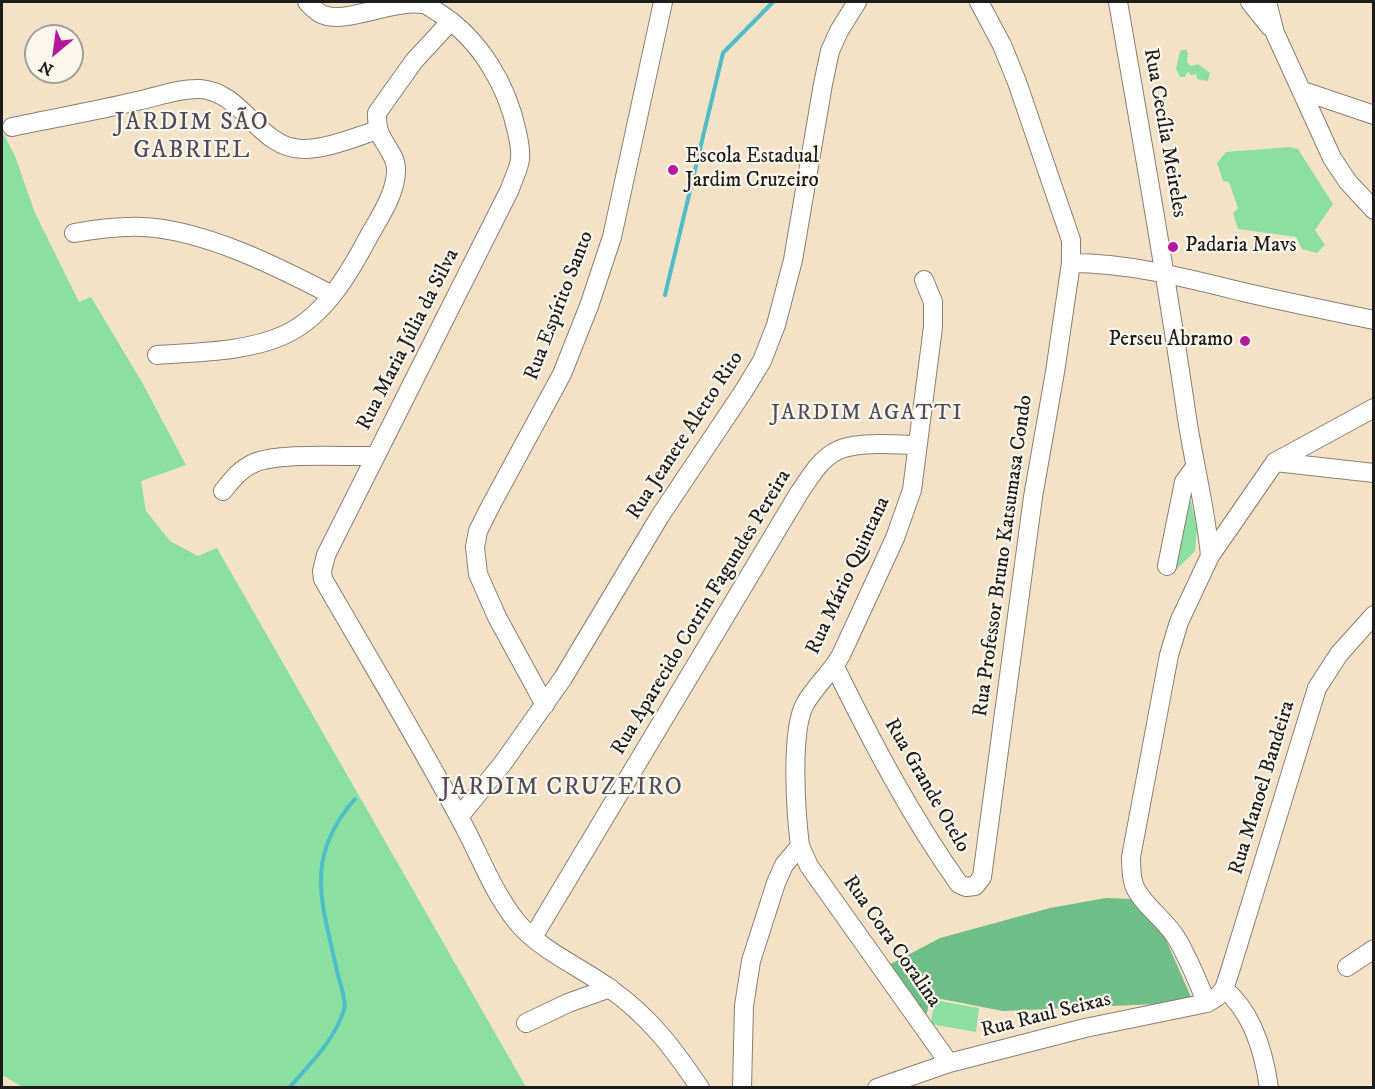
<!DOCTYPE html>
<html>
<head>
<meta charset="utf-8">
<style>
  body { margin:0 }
  #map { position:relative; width:1375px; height:1089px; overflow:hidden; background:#f4e2c7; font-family:"IM FELL DW Pica",serif }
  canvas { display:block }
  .frame { position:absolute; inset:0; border:3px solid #1c1c1c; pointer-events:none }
  .north { position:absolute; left:24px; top:24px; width:60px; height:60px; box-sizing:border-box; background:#fbf7ec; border:2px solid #a29f99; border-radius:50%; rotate:209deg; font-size:16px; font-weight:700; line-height:24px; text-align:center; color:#1c1c1c }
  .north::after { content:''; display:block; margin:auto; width:21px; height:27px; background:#b5179e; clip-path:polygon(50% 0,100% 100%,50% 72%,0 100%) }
</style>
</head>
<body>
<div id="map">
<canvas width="1375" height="1089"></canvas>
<div class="frame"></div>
<div class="north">N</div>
</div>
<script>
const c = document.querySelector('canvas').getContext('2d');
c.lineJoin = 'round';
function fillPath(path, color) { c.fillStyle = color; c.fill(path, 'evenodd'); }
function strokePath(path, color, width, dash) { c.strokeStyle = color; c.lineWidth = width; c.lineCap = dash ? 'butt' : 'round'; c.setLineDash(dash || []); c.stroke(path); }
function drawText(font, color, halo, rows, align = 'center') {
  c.font = font + ' "IM FELL DW Pica",serif'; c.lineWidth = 4.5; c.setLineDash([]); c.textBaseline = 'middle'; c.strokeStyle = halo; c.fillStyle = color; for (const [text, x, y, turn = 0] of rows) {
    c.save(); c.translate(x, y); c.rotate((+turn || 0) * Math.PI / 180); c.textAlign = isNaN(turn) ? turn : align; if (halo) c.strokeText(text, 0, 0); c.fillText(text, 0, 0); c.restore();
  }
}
const green = new Path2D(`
  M1186,49l2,4 -1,9 4,4 7,-2 12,9 -2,8 -11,-2 -1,-5 -5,1 -3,-3 -3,5h-5l-4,-8 4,-18z
  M2,131l13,25 20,57 44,89 12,-5 52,87 43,81 -45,16 5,30 24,30 28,15 19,-8 309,539 -502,1 -22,-13z
  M1290,147l8,2 35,55 -18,26 10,15 -8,8 -15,-4 -6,-12 -58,-8 -5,-16 5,-5 -9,-26 -6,-1 -6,-18 9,-11z
  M1182,499l9,2 6,28 -2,22 -19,19 -8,-4z
  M934,1000l45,8 -3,24 -45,-8z`);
const forest = new Path2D(`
  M1106,898l26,1 31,34 28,64 -34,7 -154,7 -72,-14 -6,23 -38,-54 53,-28 110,-30z`);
const stream = new Path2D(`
  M665,295l58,-242 50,-51
  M289,1088c21,-24 45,-47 55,-78 3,-9 -4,-26 -6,-35 -15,-70 -36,-116 17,-176`);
const minor = new Path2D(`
  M307,2c5,5 10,11 17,13 22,9 67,-15 99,-11 5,1 11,6 16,9 41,26 68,72 78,119 2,9 4,18 3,27 -1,10 -7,20 -10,30l-184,366 -4,16 1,8c45,78 92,156 135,236 20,35 33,75 59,107 24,29 62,44 92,66 40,28 64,60 91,100
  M1118,2c24,138 49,277 69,416 7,46 19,92 23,138
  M1250,2l20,25
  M1267,2l8,31 57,125 16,24 26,28
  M1303,91l71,24
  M12,127c42,-9 84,-16 125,-26 20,-4 42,-13 63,-12 44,3 59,60 103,60 25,0 52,-12 75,-19
  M74,233c23,-4 46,-7 69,-6 62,3 135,40 189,68
  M1071,263c58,0 115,15 172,29 43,10 87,19 131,28
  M157,355c39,-3 90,-3 127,-20 40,-18 65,-61 85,-99 11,-19 28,-45 27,-67 0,-14 -13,-25 -17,-38 -2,-5 -2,-12 -2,-18l37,-52 37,-40
  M1275,462l99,11
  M223,491c9,-11 17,-22 31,-28 26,-11 91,-6 121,-7
  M1167,566l17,-84 11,-15
  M835,667c37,75 75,148 124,217l7,3 9,-1 7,-9 51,-380 22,-125 16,-109v-23l-54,-158 -15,-37 -23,-43
  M545,705l-48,-88 -19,-43 -3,-27 3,-16 12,-24 72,-133 27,-68 23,-69 51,-235
  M459,817l44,-54 60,-85 97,-162 83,-124 19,-31 14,-36 17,-65 30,-176 7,-33 9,-20 18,-29
  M800,846l9,20 140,197
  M533,937l266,-444c10,-14 19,-31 34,-40 20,-13 61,-8 84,-8
  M1347,967l27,-18
  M1224,989c29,23 40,64 45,99
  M1207,1003c-10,-22 -19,-47 -32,-67 -11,-17 -35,-34 -41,-51 -3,-9 -3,-18 -3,-28l38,-202 10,-33 31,-66 65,-94 99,-54
  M526,1023l42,-20 42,-15
  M742,1088l2,-82 7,-45 25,-78 8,-18 16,-19c-4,-32 -10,-115 5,-142 10,-18 26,-31 36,-49l54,-117 17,-48 21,-163v-25l-9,-22
  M877,1088l72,-25 136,-35 122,-25 10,-6 7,-8 6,-18 87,-283 22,-34 35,-39`);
const markers = [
  [673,170,6,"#b5179e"],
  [1173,247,6,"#b5179e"],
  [1245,341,6,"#b5179e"]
];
const streetNames = [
  ["Rua Cecília Meireles",1164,133,80],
  ["Rua Espírito Santo",560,306,-69],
  ["Rua Maria Júlia da Silva",409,340,-63],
  ["Rua Jeanete Aletto Rito",686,436,-57],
  ["Rua Professor Bruno Katsumasa Condo",1004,556,-82],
  ["Rua Mário Quintana",849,576,-65],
  ["Rua Aparecido Cotrin Fagundes Pereira",702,613,-59],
  ["Rua Grande Otelo",926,786,60],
  ["Rua Manoel Bandeira",1263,788,-73],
  ["Rua Cora Coralina",891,942,55],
  ["Rua Raul Seixas",1046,1016,-14]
];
const poiNames = [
  ["Escola Estadual",685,158],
  ["Jardim Cruzeiro",685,182],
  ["Padaria Mavs",1185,247],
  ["Perseu Abramo",1233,341,"right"]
];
const neighbourhoodNames = [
  ["JARDIM AGATTI",867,414]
];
const quarterNames = [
  ["JARDIM SÃO",192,124],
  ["GABRIEL",192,152],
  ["JARDIM CRUZEIRO",562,789]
];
fillPath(green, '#8adfa1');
fillPath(forest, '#6fbe87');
strokePath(stream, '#4fbdc7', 4);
strokePath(minor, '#887f72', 20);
strokePath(minor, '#fff', 18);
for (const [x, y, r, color] of markers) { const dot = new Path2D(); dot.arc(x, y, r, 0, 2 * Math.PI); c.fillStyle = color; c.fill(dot); strokePath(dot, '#fbf7ec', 2); }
drawText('21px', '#1c1c1c', '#fbf7ec', streetNames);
drawText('21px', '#1c1c1c', '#fbf7ec', poiNames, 'left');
c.letterSpacing = '1.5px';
drawText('22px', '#4d4a5a', '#fbf7ec', neighbourhoodNames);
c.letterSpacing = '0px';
c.letterSpacing = '1.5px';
drawText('24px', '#4d4a5a', '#fbf7ec', quarterNames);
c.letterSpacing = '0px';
</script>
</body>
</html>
